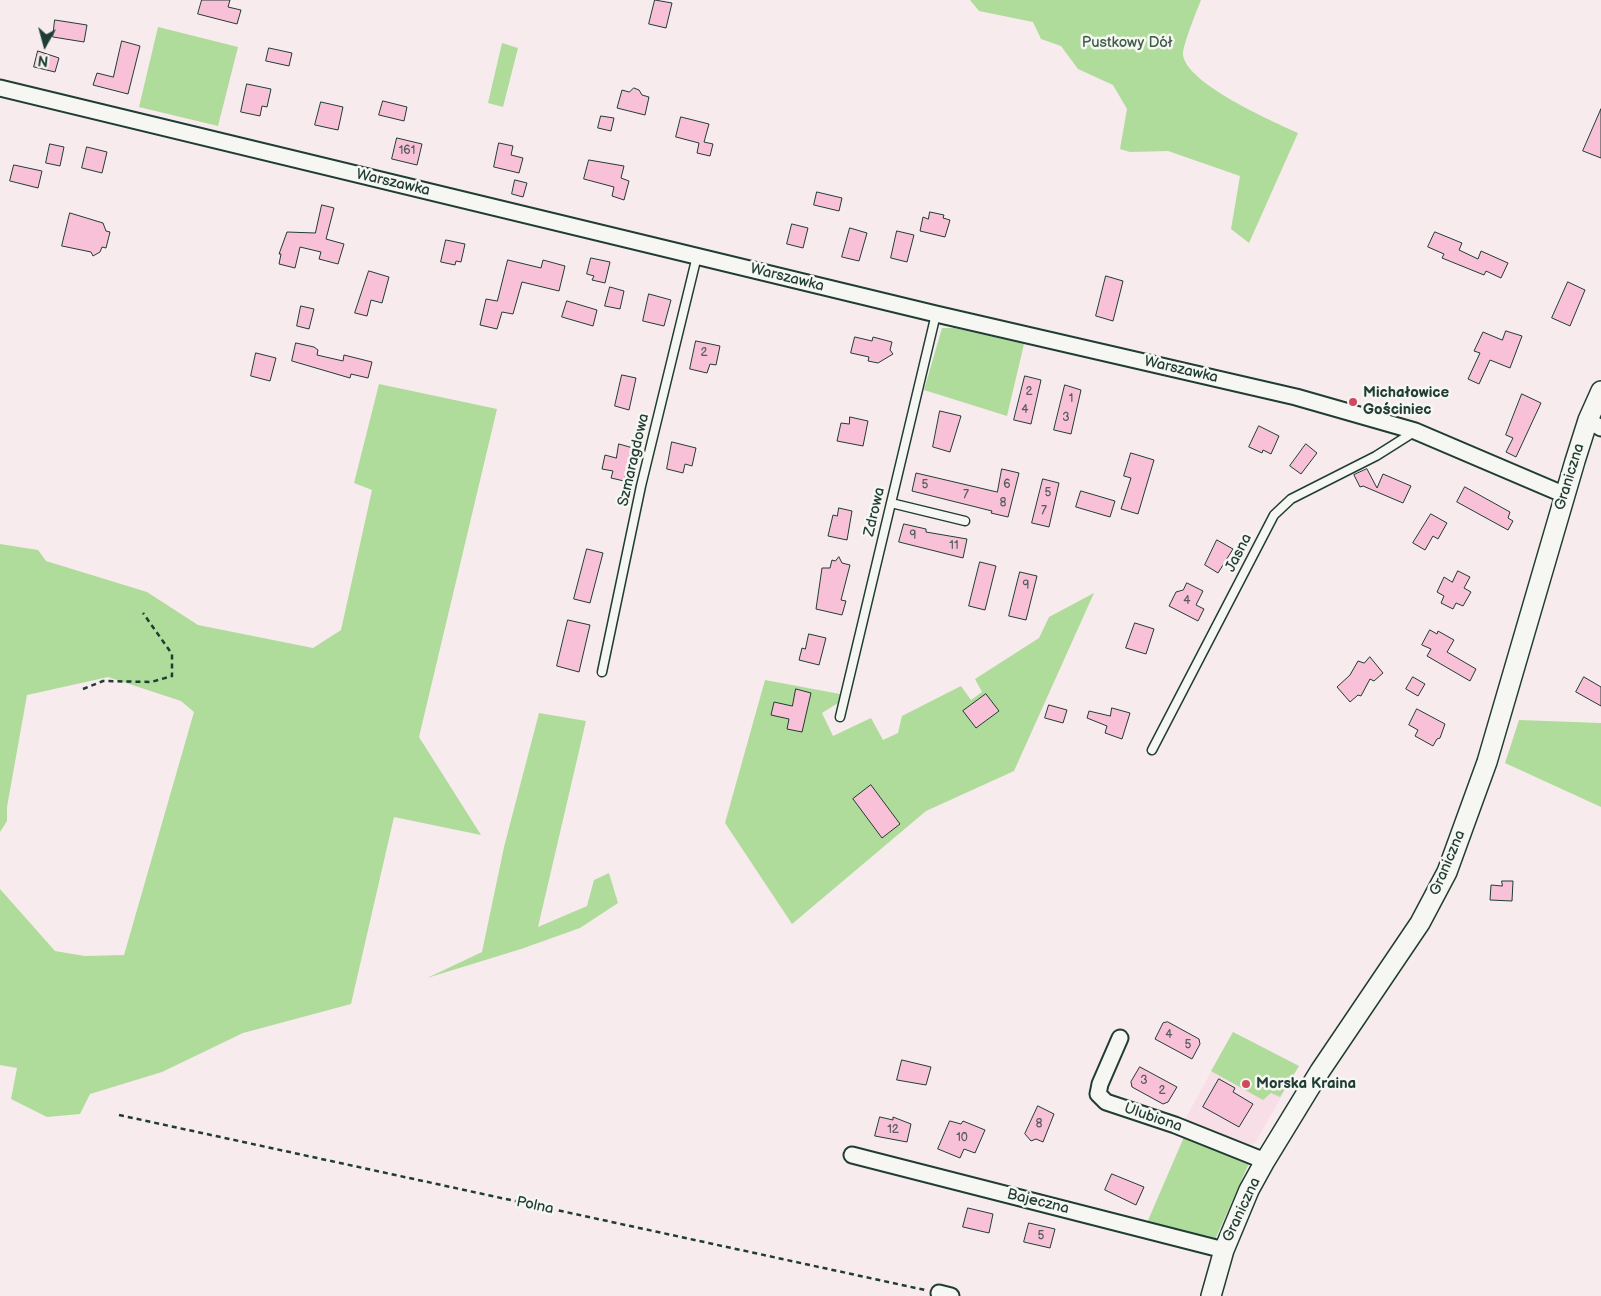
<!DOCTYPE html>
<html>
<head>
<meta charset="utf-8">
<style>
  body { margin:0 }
  #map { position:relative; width:1601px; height:1296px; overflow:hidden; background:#f7ebed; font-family:"Balsamiq Sans",sans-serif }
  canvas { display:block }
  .north { position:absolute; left:20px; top:20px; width:50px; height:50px; -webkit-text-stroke:4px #f6f6f2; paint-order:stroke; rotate:187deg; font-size:14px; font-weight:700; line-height:20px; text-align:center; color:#1f3d34 }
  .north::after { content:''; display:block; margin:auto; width:18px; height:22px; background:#1f3d34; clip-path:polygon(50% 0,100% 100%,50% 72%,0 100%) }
</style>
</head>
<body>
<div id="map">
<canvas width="1601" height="1296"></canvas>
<div class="north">N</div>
</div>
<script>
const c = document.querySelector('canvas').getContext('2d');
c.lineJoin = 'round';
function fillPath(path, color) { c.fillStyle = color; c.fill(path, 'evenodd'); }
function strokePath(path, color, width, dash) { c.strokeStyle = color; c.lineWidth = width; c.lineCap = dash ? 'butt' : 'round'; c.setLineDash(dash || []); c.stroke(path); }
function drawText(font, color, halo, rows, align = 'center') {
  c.font = font + ' "Balsamiq Sans",sans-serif'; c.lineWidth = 5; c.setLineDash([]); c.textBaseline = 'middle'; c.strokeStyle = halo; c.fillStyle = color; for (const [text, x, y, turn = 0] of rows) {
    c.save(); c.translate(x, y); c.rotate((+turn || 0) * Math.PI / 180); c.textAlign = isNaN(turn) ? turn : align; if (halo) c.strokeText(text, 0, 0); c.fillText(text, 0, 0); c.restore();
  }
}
const built = new Path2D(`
  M1233,1032l66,34 -44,77 -14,4 -58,-24z`);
const green = new Path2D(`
  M970,0h231c-4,10 -19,47 -18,55 4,29 89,66 115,78l-49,110 -18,-14 9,-53 -72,-25 -38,1 -10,-3 7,-40 -14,-24 -35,-16 -17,-23 -20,-7 -8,-17 -54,-11z
  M158,27l80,20 -20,79 -79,-19z
  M502,43l16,5 -15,59 -15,-4z
  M942,328h12l70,16 -17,72 -83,-26z
  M379,384l118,25 -78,328 62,98 -87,-18 -43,187 -108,29 -81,39 -72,22 -10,20 -33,3 -36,-18 6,-31 -17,-3v-176l55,62 30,5 39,-1 70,-243 -13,-11 -73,-24 -81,18 -20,112v14l-7,11v-288l38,6 8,11 101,31 51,33 115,23 28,-18 31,-140 -18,-7z
  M1094,593l-80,178 -88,40 -134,113 -67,-101 40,-143 75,14 -2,9 -16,10 11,23 38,-18 12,22 15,-7 4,-17 59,-30 10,14 11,-8 -7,-13 64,-41 10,-21z
  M539,713l47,8 -48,206 49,-21 7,-26 15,-7 9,30 -38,25 -59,21 -94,29 55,-26 22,-105z
  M1519,720l82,3v84l-96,-44z
  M1233,1032l66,34 -19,31 -9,-4 -8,7 -52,-29z
  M1184,1137l66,24 -36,81 -68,-17z`);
const building = new Path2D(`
  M202,0h28l-2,7 13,3 -4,14 -39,-10z
  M655,0l17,3 -6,25 -17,-4z
  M55,20l32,5 -3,17 -31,-5z
  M122,41l18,5 -12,48 -35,-9 4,-12 16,4z
  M269,48l23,5 -3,13 -23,-5z
  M38,51l21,7 -4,14 -21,-5z
  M247,84l24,5 -4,18 -5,-1 -2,10 -19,-4z
  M634,88l5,2 3,5 7,2 -4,18 -28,-7 5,-18 7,2z
  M383,101l24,6 -3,14 -25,-6z
  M321,102l22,5 -5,23 -23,-5z
  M1601,109v49l-18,-7z
  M601,116l13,2 -3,13 -13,-3z
  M681,117l28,7 -5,18 9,2 -3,12 -13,-3 2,-10 -23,-6z
  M397,138l25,6 -5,21 -25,-6z
  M499,143l14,3 -2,9 12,3 -4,15 -25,-6z
  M50,144l14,3 -4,19 -14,-3z
  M87,147l20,5 -5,21 -20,-5z
  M589,160l35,6 -3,12 8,3 -5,19 -12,-4 2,-9 -30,-8z
  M14,165l28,6 -4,17 -28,-7z
  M515,180l12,3 -4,14 -11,-3z
  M817,192l25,6 -3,13 -25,-6z
  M322,205l12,3 -8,31 18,5 -6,20 -19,-5 2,-7 -21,-5 -5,21 -16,-4 2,-10h-2l8,-22 28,1z
  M930,212l14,3 -1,3 7,2 -5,17 -25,-6 3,-14 5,2z
  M70,213l33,10 3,8 4,1 -4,16 -4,-1 -2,5 -7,4 -2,-4 -29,-6z
  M792,224l16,4 -5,20 -16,-4z
  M850,228l17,5 -8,28 -17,-4z
  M897,231l17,4 -7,27 -16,-4z
  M1435,232l27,11 -3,7 19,9 3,-8 27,12 -7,15 -15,-7 -2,4 -42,-17 2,-4 -16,-7z
  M446,240l19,4 -4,18 -5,-1 -1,4 -14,-3z
  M591,258l19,4 -5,21 -13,-3 2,-4 -7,-2z
  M508,260l33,8 2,-8 22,6 -6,25 -37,-9 -9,32 -11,-2 -5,17 -17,-4 6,-26 11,2z
  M369,271l20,6 -7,26 -11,-3 -4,16 -12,-3z
  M1106,276l17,5 -10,40 -17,-5z
  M1568,282l17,8 -15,36 -18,-8z
  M610,287l14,4 -4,18 -15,-3z
  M649,294l22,6 -7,26 -21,-5z
  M567,301l30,9 -4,16 -31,-9z
  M301,306l13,3 -5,20 -12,-3z
  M1506,331l16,5 -12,32 -20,-8 -11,24 -11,-5 12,-26 -6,-2 9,-19 19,8z
  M855,337l17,4 1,-4 19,5 -2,8 3,4 -15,9 -10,-2 1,-4 -18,-4z
  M696,341l24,5 -4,19 -6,-1 -3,9 -17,-4z
  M296,343l18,4 4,3 -1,5 26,6 1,-6 28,7 -4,16 -17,-4 -1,4 -58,-17z
  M256,353l20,5 -6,23 -19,-5z
  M622,375l14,3 -7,32 -14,-4z
  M1025,376l16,4 -10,44 -17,-4z
  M1065,385l16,5 -10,44 -17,-4z
  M1522,394l19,9 -25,54 -10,-5 7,-14 -7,-3z
  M940,411l21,5 -11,36 -17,-5z
  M850,417l18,4 -5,25 -26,-5 4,-18 8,1z
  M1259,426l20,10 -8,18 -8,-4 -1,3 -13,-6z
  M672,442l24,6 -4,18 -7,-2 -2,9 -16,-4z
  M619,444l14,4 -9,33 -13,-3 2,-7 -11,-2 3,-14 11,3z
  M1306,444l11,9 -16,21 -11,-8z
  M1131,453l23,7 -16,54 -17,-5 10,-31 -7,-2z
  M1002,469l17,4 -11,44 -17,-4 1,-2 -80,-20 4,-18 81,19z
  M1367,469l10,19 6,-14 28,12 -8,17 -40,-17 -3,1 -6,-12z
  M1043,479l16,4 -10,44 -17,-4z
  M1465,487l45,25 -2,6 5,3 -5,9 -51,-28z
  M1081,491l34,10 -5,16 -34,-10z
  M839,508l13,3 -5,29 -19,-4 5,-21 4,1z
  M1431,514l16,9 -9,16 -5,-3 -8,14 -12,-7z
  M904,524l22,5v3l41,7 -4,19 -64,-16z
  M1217,540l16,9 -15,24 -13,-8z
  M587,549l16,4 -13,50 -16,-4z
  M839,557l3,6 8,2 -9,35 5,1 -4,14 -26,-6 6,-41h8l2,-8 3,1z
  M980,562l16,4 -11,44 -16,-4z
  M1458,571l12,6 -6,11 7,4 -8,14 -7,-3 -3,6 -12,-6 3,-7 -7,-4 7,-15 8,5z
  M1020,572l17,4 -11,44 -17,-4z
  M1187,583l16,8 -7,14 8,4 -6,12 -29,-15 7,-14 7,-2z
  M568,620l22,5 -11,47 -22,-6z
  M1135,623l19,6 -8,25 -20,-6z
  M1430,630l7,4 1,-3 16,9 -7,12 29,17 -6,12 -43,-25 4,-7 -9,-4z
  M809,634l17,4 -7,27 -20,-5 3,-12 3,1z
  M1370,657l13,16 -9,8 -4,-2 -9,17 -3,-1 -8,7 -13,-15 13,-12 8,-14 6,2z
  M1413,677l12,7 -7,12 -12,-7z
  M1584,677l17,10v19l-25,-14z
  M796,689l15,4 -9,39 -15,-3 2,-10 -18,-4 3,-13 18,4z
  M986,694l13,17 -23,17 -13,-17z
  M1049,705l18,5 -4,13 -18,-5z
  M1112,708l18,5 -8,26 -17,-6 2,-7 -20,-8 2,-7 21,5z
  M1417,709l28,15 -5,14 -3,1 -4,7 -18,-10 3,-6 -9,-5z
  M871,785l29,39 -18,14 -29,-39z
  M1502,881h11l-1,20 -22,-1 1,-15 11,1z
  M1168,1022l31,17 1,5 -8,15 -37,-20 8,-16z
  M902,1060l29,7 -5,18 -29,-5z
  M1140,1067l37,20 -9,15 -5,2 -31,-17 -1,-5z
  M1219,1079l16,9 -2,4 20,12 -14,23 -36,-20z
  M1038,1106l16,8 -11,28 -7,-3 -5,2 -6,-7z
  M880,1117l13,3v-3l18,7 -4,18 -32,-6z
  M950,1121l11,3 2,-3 22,9 -10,23 -11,-4 -4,9 -22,-9z
  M1112,1174l32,13 -8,18 -31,-15z
  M968,1208l25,6 -4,19 -26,-6z
  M1029,1223l26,6 -5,19 -26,-6z`);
const path = new Path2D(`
  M83,689l20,-8 48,1 21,-6v-22l-29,-41
  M119,1115l806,175`);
const service = new Path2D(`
  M891,503l74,18
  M602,672l39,-186 56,-230
  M840,717l96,-403
  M1152,750l122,-235 17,-16 85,-43 38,-24`);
const minor = new Path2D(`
  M0,88l936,226 360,83 119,34 150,64
  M1588,420l13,8
  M1120,1038l-20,46 -2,10 8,8 69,23 90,36
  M852,1155l372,95
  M939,1293l12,3`);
const tertiary = new Path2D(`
  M1211,1296l13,-46 25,-60 16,-29 55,-90 100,-148 27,-51 40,-110 88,-301 13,-41 13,-29`);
const markers = [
  [1353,402,5,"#d1495b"],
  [1246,1084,5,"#d1495b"]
];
const numberNames = [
  ["161",407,151],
  ["2",704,353],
  ["2",1029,392],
  ["1",1071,399],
  ["4",1025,410],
  ["3",1066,418],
  ["5",925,485],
  ["6",1007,485],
  ["5",1048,493],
  ["7",966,495],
  ["8",1003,503],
  ["7",1044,511],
  ["9",913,536],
  ["11",954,546],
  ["9",1026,586],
  ["4",1187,601],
  ["4",1169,1035],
  ["5",1188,1045],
  ["3",1144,1081],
  ["2",1162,1091],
  ["8",1039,1124],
  ["12",893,1130],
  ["10",962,1138],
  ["5",1041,1236]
];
const parkNames = [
  ["Pustkowy Dół",1127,43]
];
const streetNames = [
  ["Warszawka",393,183,13],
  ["Warszawka",787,278,14],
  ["Warszawka",1181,370,13],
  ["Szmaragdowa",634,460,-77],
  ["Graniczna",1570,477,-73],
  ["Zdrowa",875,512,-77],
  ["Jasna",1239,553,-63],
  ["Graniczna",1448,863,-67],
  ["Ulubiona",1153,1118,19],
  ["Bajeczna",1038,1202,14],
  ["Polna",535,1206,12],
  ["Graniczna",1242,1210,-65]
];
const poiNames = [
  ["Michałowice",1363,393],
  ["Gościniec",1363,410],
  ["Morska Kraina",1256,1084]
];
fillPath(built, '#f8dee6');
fillPath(green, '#afdc9a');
fillPath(building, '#f9c1d7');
strokePath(building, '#1f3d34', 1);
strokePath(service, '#1f3d34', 11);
strokePath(minor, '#1f3d34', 19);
strokePath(tertiary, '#1f3d34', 22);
strokePath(path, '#1f3d34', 2.5, [5, 4]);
strokePath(service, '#f6f6f2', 8);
strokePath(minor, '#f6f6f2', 15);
strokePath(tertiary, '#f6f6f2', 19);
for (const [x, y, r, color] of markers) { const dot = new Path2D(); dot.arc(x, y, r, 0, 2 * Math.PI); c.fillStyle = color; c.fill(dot); strokePath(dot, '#f6f6f2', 2); }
drawText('12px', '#565e5d', null, numberNames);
drawText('15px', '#3c5d48', '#f6f6f2', parkNames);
drawText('15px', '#1f3d34', '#f6f6f2', streetNames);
drawText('bold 15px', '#1f3d34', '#f6f6f2', poiNames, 'left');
</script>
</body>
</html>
